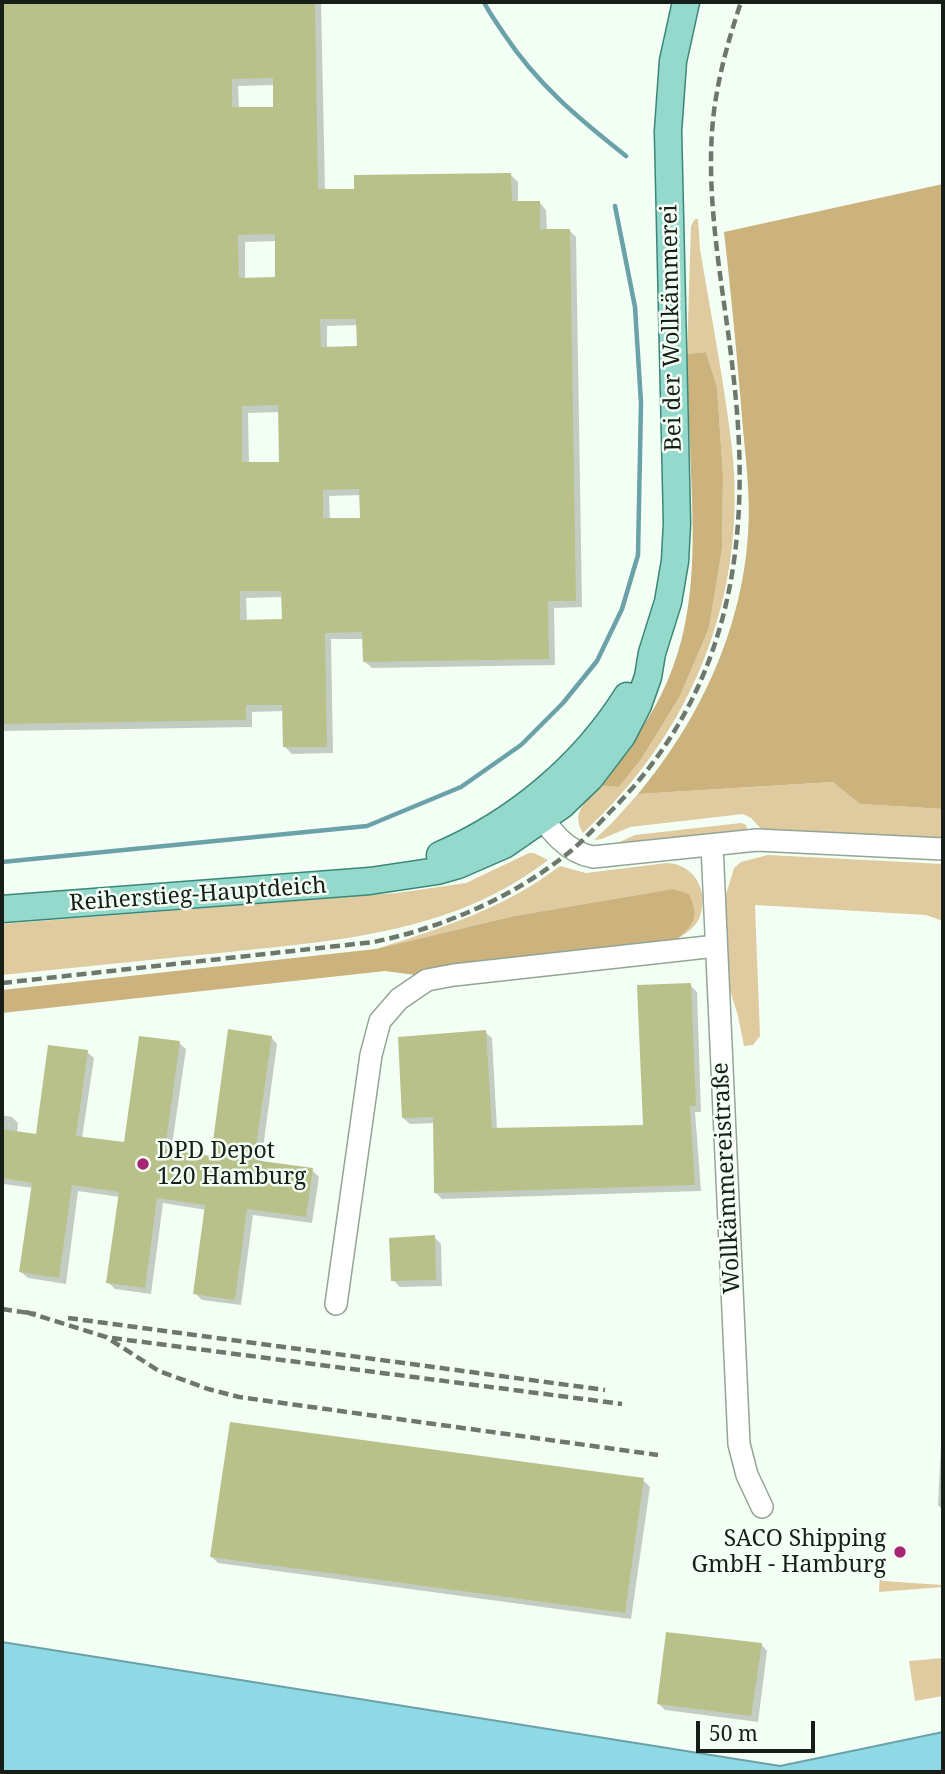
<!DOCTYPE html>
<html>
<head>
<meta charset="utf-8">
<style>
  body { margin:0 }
  #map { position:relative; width:945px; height:1774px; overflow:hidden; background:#f3fff4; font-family:"Noto Serif",serif }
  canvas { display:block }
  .frame { position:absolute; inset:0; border:4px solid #171e17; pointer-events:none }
  .scale { position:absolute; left:696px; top:1721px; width:119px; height:32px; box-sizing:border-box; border:4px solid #171e17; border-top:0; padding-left:9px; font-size:21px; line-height:24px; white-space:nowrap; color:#171e17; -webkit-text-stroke:5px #f3fff4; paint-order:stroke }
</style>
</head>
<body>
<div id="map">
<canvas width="945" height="1774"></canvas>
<div class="frame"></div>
<div class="scale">50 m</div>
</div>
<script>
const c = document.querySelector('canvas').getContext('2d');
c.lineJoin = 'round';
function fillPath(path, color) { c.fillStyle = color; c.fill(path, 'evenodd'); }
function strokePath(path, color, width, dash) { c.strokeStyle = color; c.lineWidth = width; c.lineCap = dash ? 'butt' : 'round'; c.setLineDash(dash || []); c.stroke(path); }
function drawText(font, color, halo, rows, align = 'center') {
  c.font = font + ' "Noto Serif",serif'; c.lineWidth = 5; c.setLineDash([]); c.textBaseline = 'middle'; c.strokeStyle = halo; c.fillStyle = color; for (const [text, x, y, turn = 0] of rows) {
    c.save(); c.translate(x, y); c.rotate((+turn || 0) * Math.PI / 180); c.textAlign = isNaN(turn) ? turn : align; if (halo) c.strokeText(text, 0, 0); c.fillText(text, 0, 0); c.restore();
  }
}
const green = new Path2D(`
  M695,219h3l2,30c11,66 24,132 32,199 16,147 -40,286 -149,385 -13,-21 4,-33 17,-47l19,1 23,-29 38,-62 29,-68 13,-79 1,-74 -6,-88 -11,-35 -19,2 4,-128z
  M834,782l26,22 83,5v30l-181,-9 -11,-12 -8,-4 -113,13 -28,12 -8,1 17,-16 27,-30z
  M741,823l5,2 2,6 -135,14 22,-10z
  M529,853h5l14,7c-95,74 -214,81 -329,93 -72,7 -145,15 -217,22v-51l395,-31 69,-10z
  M768,855l175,9v57l-17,-6 -171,-10 5,131 -7,9 -9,1 -6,-30 -8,-26 -5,-92 9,-30 7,-6z
  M667,863c29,1 43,31 32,56 -5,10 -16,16 -25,22l-2,-52 -158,27 -138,33c66,-21 129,-41 184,-83l26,7z
  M880,1569h2v12l61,4v2l-64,5z
  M943,1658v38l-28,5 -6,-40z`);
const forest = new Path2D(`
  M943,184v625l-83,-5 -27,-22 -195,12c61,-73 104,-164 110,-260 3,-40 -3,-78 -6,-117 -5,-62 -11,-123 -18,-185z
  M706,352l11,35 6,88 -1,74 -13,79 -29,68 -38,62 -23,29 -19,-1c21,-29 44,-57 60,-89 41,-80 33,-165 30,-251 -2,-31 -2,-61 -3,-92z
  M672,889l17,5c11,24 4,32 -15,47l-246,28 -13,6 -30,-4 -383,42v-23l374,-41 138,-33z`);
const water = new Path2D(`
  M2,1642l778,124 163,-34v40h-941z`);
const shadow = new Path2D(`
  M2,2h319l4,189 31,-1 155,-15 7,7v21l21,-1 7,8 1,21 22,-1 7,7 6,370 -28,1 1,57 -183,3 -8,-7v-22h-33l2,114 -41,1 -7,-7 -1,-36 -32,1v15l-250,4zM274,85l1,23 -36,1 -1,-23zM277,241v38h-32v-37zM358,325l1,23 -32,1v-23zM280,412l1,51 -32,1 -1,-51zM361,495l1,25h-32l-1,-24zM283,597v24h-36l-1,-23z
  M690,985l7,7 4,120h-6l6,79 -259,8 -6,-6 -1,-70 -25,1 -7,-6 82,-86 7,6 5,92 147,-3z
  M271,1037l6,7 -16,119 51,7 7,7 -7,46 -59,-8 -12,90 -39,-5 -7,-7 12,-83 -44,-7 -12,91 -36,-5 -7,-7 12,-85 -42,-6 -12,93 -38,-6 -7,-6 12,-84 -29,-4 -2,17v-86l10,2 6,6 -1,10 20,3 50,-84 7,6 -12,80 44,6 53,-101 7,6 -15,103 41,6z
  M434,1237l7,7 1,42 -42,1 -7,-7z
  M943,1406v104l-5,-5z
  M643,1480l7,7 -19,132 -413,-56 -6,-6z
  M761,1644l6,7 -9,71 -93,-12 -7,-7z`);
const stream = new Path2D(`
  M484,2c5,11 13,21 20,32 34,51 74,84 122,122
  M2,862l365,-36 94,-39 60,-42 42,-42 34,-42 25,-52 16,-54 3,-152 -6,-96 -20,-101`);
const building = new Path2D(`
  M2,2h313l3,187h36v-14l157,-2 1,28h28v28h30l6,372h-28l1,58 -186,3 -1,-30 -37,1 2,114h-44l-1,-42h-36v15l-244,4zM273,78v29h-41v-28zM275,234v43l-36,1 -1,-43zM320,319h36l1,27 -36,1zM278,405l1,57h-37v-56zM359,489l1,29h-37v-28zM240,591h41l1,28 -42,1z
  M691,983l5,123h-6l5,79 -261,8 -1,-76 -31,1 -4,-81 88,-7 6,98 151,-3 -6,-140z
  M228,1029l44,7 -18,124 59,8 -7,49 -59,-8 -12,91 -42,-6 12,-89 -48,-7 -12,90 -39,-5 13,-91 -47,-7 -13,93 -40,-6 13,-89 -30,-5v-49l34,5 12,-89 40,5 -12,86 48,6 15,-106 41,5 -15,108 46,7z
  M435,1235l1,45 -45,1 -2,-43z
  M230,1422l414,56 -19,135 -415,-56z
  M666,1632l96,11 -11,73 -94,-12z`);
const minor = new Path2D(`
  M533,806c16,22 32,46 60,51l164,-17 186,9
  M712,845l27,599 8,31 15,32
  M336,1304l35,-249 9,-34 19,-22 28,-19 27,-5 262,-29`);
const major = new Path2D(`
  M440,855c76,-33 143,-89 187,-159
  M2,909l368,-28 67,-10 21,-6 46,-20 58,-40 28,-27 32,-42 16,-31 10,-28 4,-24 16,-51 7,-41 2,-38 -9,-392 5,-70 13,-59`);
const rail = new Path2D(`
  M2,983l372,-41c71,-15 142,-46 198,-92 14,-12 27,-27 40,-40 119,-120 140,-268 122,-429 -9,-88 -31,-181 -20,-270 5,-38 15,-73 27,-109
  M2,1309l34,5
  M26,1312l80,25 53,34 49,18 31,8 419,58
  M68,1318l537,72
  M112,1338l510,66`);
const markers = [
  [143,1164,7,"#a72674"],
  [900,1552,7,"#a72674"]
];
const streetNames = [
  ["Bei der Wollkämmerei",672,328,-91],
  ["Reiherstieg-Hauptdeich",198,895,-4],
  ["Wollkämmereistraße",727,1178,-93]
];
const poiNames = [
  ["DPD Depot",157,1151],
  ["120 Hamburg",157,1177],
  ["SACO Shipping",886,1539,"right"],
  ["GmbH - Hamburg",886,1565,"right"]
];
fillPath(green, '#e0caa0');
fillPath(forest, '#ccb27d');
fillPath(water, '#8fd9e6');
strokePath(water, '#6ba1a8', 2);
fillPath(shadow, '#0003');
strokePath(stream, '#6ba1a8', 4.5);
fillPath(building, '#b8c189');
strokePath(minor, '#93a594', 24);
strokePath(major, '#3a8777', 29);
strokePath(minor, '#fff', 21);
strokePath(major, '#94d9cc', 26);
strokePath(rail, '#6e776e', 4.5, [10, 5]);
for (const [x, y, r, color] of markers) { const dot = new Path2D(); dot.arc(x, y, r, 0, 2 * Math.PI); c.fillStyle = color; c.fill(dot); strokePath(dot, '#f3fff4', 2.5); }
drawText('23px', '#171e17', '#f3fff4', streetNames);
drawText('23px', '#171e17', '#f3fff4', poiNames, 'left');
</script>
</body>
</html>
